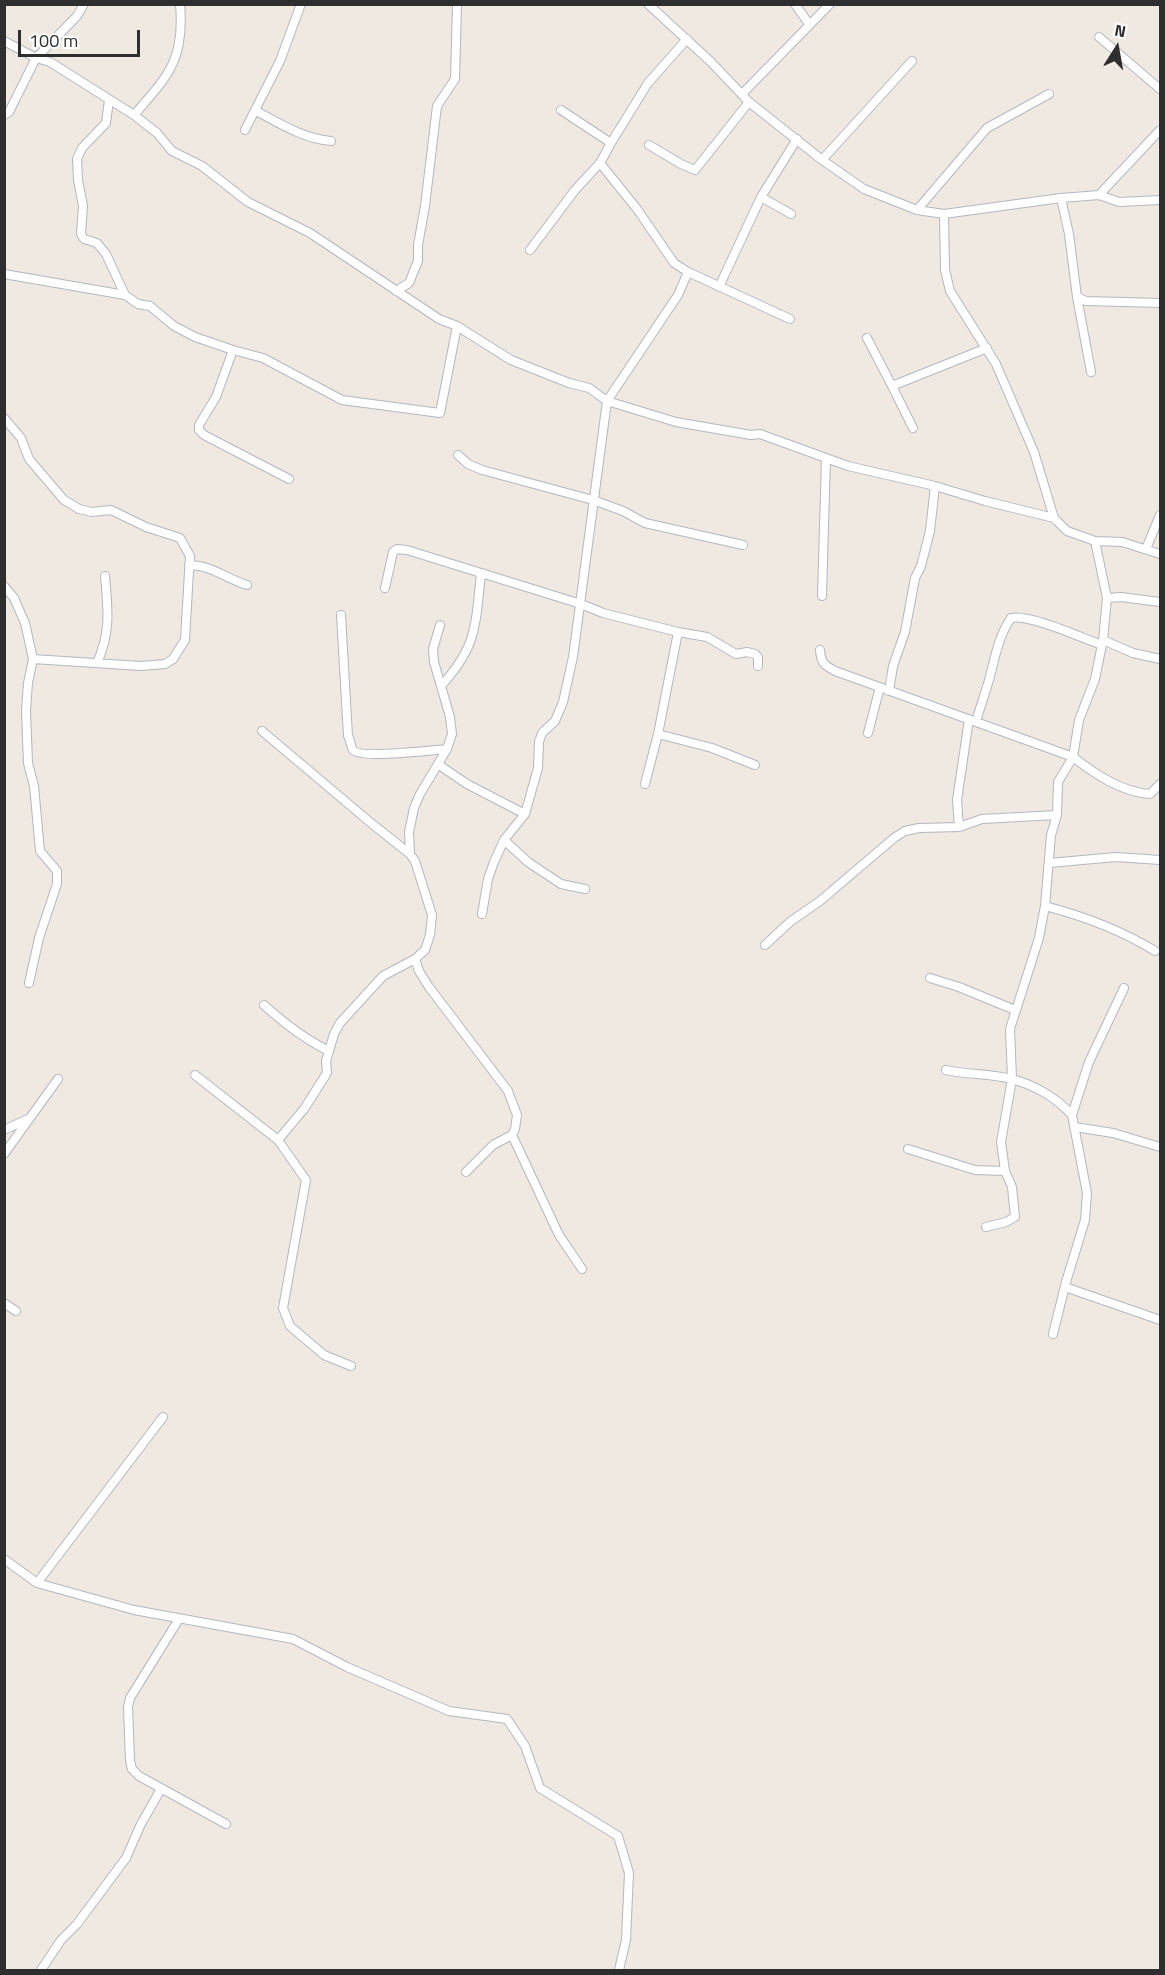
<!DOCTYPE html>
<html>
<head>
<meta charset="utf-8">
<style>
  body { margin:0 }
  #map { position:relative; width:1165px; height:1975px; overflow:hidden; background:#efe9e1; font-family:"Titillium Web",sans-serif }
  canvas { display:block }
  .frame { position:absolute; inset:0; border:6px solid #2e2e2e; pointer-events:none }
  .north { position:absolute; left:1087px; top:18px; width:60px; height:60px; -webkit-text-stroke:4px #fff; paint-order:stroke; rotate:11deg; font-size:16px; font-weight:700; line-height:24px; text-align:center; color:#2e2e2e }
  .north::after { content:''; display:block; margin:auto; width:21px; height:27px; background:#2e2e2e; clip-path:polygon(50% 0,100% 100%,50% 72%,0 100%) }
  .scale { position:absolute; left:18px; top:30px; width:122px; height:27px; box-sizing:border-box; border:3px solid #2e2e2e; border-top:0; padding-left:8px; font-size:18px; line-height:21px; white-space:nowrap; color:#2e2e2e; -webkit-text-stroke:4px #fff; paint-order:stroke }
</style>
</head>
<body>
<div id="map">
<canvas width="1165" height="1975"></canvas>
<div class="frame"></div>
<div class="north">N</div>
<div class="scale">100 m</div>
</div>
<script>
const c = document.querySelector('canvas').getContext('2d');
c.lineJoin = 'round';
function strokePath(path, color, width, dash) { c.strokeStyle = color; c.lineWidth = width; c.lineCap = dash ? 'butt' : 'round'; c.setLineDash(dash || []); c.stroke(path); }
const minor = new Path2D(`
  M648,4l63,58 38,40 73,58 42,29 53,21 27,4 117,-16 38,-3 61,-65
  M795,4l14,20
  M1099,37l61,52
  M4,41l32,17 14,4 84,53 23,18 15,18 30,15 46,36 62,31 129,86 18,7 54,34 58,23 20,5 18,13 69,21 75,13 9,-1 88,32 87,20 50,15 69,17 13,13 28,10 27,1 38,12
  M742,94l88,-90
  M109,100l-3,23 -24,25 -5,11 1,21 5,26 -2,28 3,5 13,4 9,11 19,41
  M561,110l50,33
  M256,111c23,12 48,28 75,30
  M4,115l5,-3 27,-54 41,-42 7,-12
  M134,115c34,-39 51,-55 46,-111
  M245,130l35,-69 21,-57
  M649,145l32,19 14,6 54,-68
  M822,160l90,-99
  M600,163l37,46 37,54 14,9 102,47
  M1099,195l20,7 41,-2
  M1061,198l8,36 8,63 14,75
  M917,210l70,-82 62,-34
  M791,214l-30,-17 36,-58
  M944,214l1,56 5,21 46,73 38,88 20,66
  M530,250l45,-60 25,-27 11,-20 37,-60 39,-44
  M4,274l121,21 13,9 12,2 24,20 21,11 38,13 30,8 79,42 98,13 17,-87
  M719,287l42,-90
  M396,291l13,-8 9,-22v-16l7,-39 12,-100 18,-27 2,-75
  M1077,297l9,4 74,2
  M867,338l25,48 95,-38
  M233,350l-17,47 -17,28v5l5,5 85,44
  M892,386l21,42
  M4,418l17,20 8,21 35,41 15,9 13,3 19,-2 35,17 34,11 10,18 -4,66 -1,18 -12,19 -8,5 -24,2 -108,-7
  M458,455l10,9 14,6 111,30 30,11 22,12 98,22
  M1146,549l14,-34
  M189,565c22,0 38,14 58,20
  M4,586l10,12 11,25 8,36 -5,24 -2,28 2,52 6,23 6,65 17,20v13l-18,54 -10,45
  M385,588l8,-36 4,-3 10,1 174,54 22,9 75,19 29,5 29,17 11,-2 8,2 3,3v9
  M822,596l4,-138
  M1107,598l14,-1 39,5
  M341,615l7,121c2,3 3,11 5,14 7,9 80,0 94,-1
  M1103,640l30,13 27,6
  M820,650c1,13 4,15 15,21l238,86c22,17 48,35 77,37l10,-10
  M97,663c14,-31 11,-54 8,-87
  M441,686c37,-41 34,-60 40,-112
  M889,691l4,-25 12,-34 10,-54 6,-12 9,-35 5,-45
  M976,721c4,-13 9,-27 13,-41 6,-22 9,-43 22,-62 19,-4 71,20 91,27
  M262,731l109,92 39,31 5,7 17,54 -2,20 -5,15 -10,9 -32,17 -43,47 -6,11 -5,17 -3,10 1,12 -23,36 -26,31
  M868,733l12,-46
  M658,734l54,14 43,17
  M439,765l28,19 58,30
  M645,784l13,-50 20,-102
  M959,827l-2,-27 12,-81
  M504,840l24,22 33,22 24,5
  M410,854l-1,-22 5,-24 6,-14 27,-45 5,-15 -2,-17 -16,-55 -1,-13 7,-24
  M1049,863l67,-6 44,3
  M1045,906c38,10 76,24 110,45
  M482,914l6,-35 6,-17 10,-22 21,-26 13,-46 1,-26 3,-9 13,-12 8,-19 10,-45 34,-256 71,-106 10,-23
  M765,945l26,-24 29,-20 74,-63 11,-7 14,-3 40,-1 23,-8 75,-4
  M415,959l4,12 10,16 79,104 9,24 -2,14 -3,6 -19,10 -27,27
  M930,978l29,9 56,23
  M264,1005c21,19 40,34 65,46
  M946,1070c21,5 44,3 65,9 22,5 46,19 61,36l15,78 -2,27 -19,62 -13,52
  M195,1075l83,65 28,40 -23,128 7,18 34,29 27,11
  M1072,1115l17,-53 35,-74
  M1075,1127l38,6 47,14
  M4,1130l24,-11
  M512,1135l47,100 23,34
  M908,1149l67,21 30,1
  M4,1154l54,-75
  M986,1227l20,-5 9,-5 -3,-30 -7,-16 -4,-29 11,-63 -2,-50 29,-91 6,-32 6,-71 6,-20 1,-33 15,-25 6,-37 16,-41 8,-39 4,-42 -12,-57
  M1065,1287l95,33
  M4,1303l12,8
  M4,1559l33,24 97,27 159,29 54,28 102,44 58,8 18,27 15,42 78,48 11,37 -3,67 -7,30
  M37,1583l126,-166
  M179,1619l-49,79 -2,9 2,54 2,8 7,7 87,48
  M41,1970l20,-30 16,-16 49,-66 15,-34 20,-35`);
strokePath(minor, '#b4b7c1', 10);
strokePath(minor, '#fff', 8);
</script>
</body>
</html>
